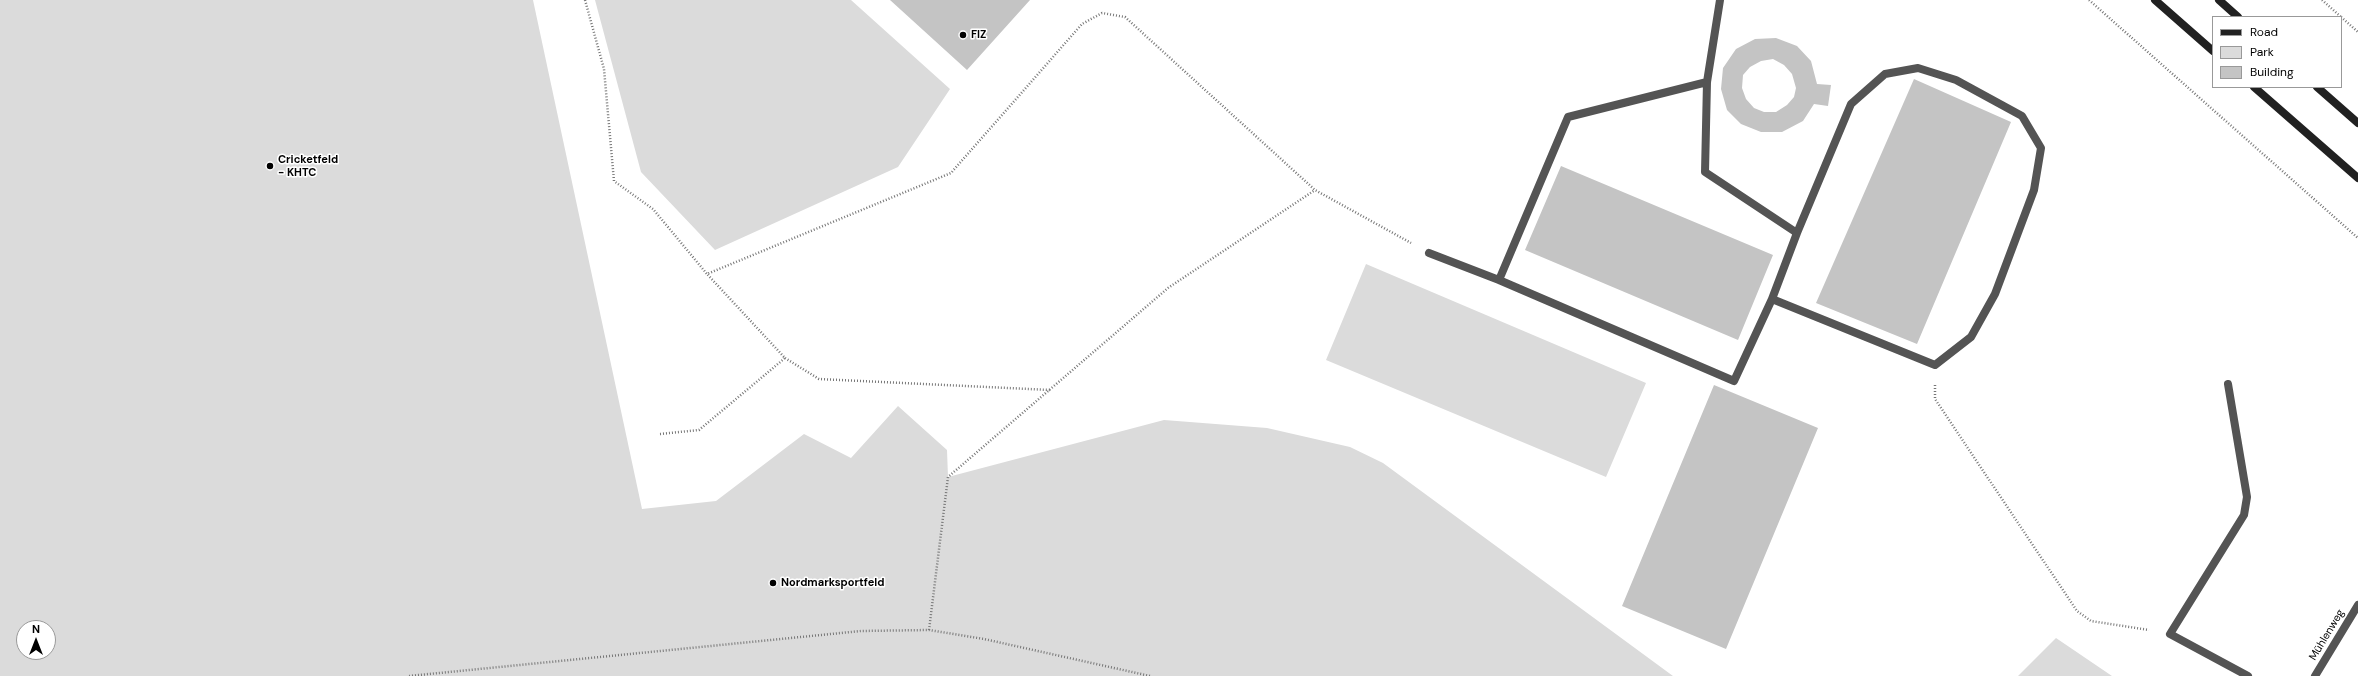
<!DOCTYPE html>
<html>
<head>
<meta charset="utf-8">
<style>
  body { margin:0 }
  #map { position:relative; width:2358px; height:676px; overflow:hidden; background:#fff; font-family:"DM Sans",sans-serif }
  canvas { display:block }
  .legend { position:absolute; left:2212px; top:16px; width:130px; height:72px; box-sizing:border-box; background:#fff; border:1px solid #999; margin:0; padding:5px 7px; list-style:none; font-size:12px; color:#000 }
  .legend li { display:flex; align-items:center; gap:8px; height:20px }
  .legend b { width:20px; border:1px solid #999 }
  .north { position:absolute; left:16px; top:620px; width:40px; height:40px; box-sizing:border-box; background:#fff; border:1px solid #999; border-radius:50%; rotate:0deg; font-size:11px; font-weight:700; line-height:16px; text-align:center; color:#000 }
  .north::after { content:''; display:block; margin:auto; width:14px; height:18px; background:#000; clip-path:polygon(50% 0,100% 100%,50% 72%,0 100%) }
</style>
</head>
<body>
<div id="map">
<canvas width="2358" height="676"></canvas>
<ul class="legend">
<li><b style="height:5px;background:#212121"></b>Road</li>
<li><b style="height:11px;background:#dbdbdb"></b>Park</li>
<li><b style="height:11px;background:#c4c4c4"></b>Building</li>
</ul>
<div class="north">N</div>
</div>
<script>
const c = document.querySelector('canvas').getContext('2d');
c.lineJoin = 'round';
function fillPath(path, color) { c.fillStyle = color; c.fill(path, 'evenodd'); }
function strokePath(path, color, width, dash) { c.strokeStyle = color; c.lineWidth = width; c.lineCap = dash ? 'butt' : 'round'; c.setLineDash(dash || []); c.stroke(path); }
function drawText(font, color, halo, rows, align = 'center') {
  c.font = font + ' "DM Sans",sans-serif'; c.lineWidth = 3; c.setLineDash([]); c.textBaseline = 'middle'; c.strokeStyle = halo; c.fillStyle = color; for (const [text, x, y, turn = 0] of rows) {
    c.save(); c.translate(x, y); c.rotate((+turn || 0) * Math.PI / 180); c.textAlign = isNaN(turn) ? turn : align; if (halo) c.strokeText(text, 0, 0); c.fillText(text, 0, 0); c.restore();
  }
}
const green = new Path2D(`
  M0,0h533l109,509 74,-8 88,-67 47,24 47,-52 49,44 1,27 216,-57 103,8 83,19 33,16 290,213h-1673zM24,628h24v24h-24z
  M595,0h256l99,89 -52,78 -183,83 -74,-78z
  M1366,264l280,119 -40,94 -280,-117z
  M2056,638l56,38h-94z`);
const building = new Path2D(`
  M890,0h140l-63,70z
  M1776,38l21,8 14,15 6,23 14,1 -3,21 -14,-2 -11,17 -21,11h-21l-20,-8 -14,-14 -6,-21 2,-21 13,-19 19,-10zM1773,59l11,6 8,9 4,14 -2,9 -7,8 -11,7h-12l-10,-4 -8,-9 -4,-11 1,-13 7,-8 11,-6z
  M1914,79l97,43 -94,222 -101,-41z
  M1561,166l212,89 -35,85 -213,-90z
  M1714,385l104,43 -92,221 -104,-43z`);
const path = new Path2D(`
  M585,0l19,69 10,112 39,28 54,65 244,-101 131,-149 20,-11 23,4 190,173 96,53
  M2089,0l269,238
  M2322,0l19,17
  M2341,17l17,15
  M785,358l34,21 231,11
  M1935,385v14l142,212 14,10 58,9
  M660,434l39,-4 86,-72 -78,-84
  M929,630l19,-153 220,-189 147,-98
  M409,676l452,-45 68,-1 55,9 166,37`);
const lane = new Path2D(`
  M1429,253l70,27 235,101 38,-82 25,-66 -92,-61 2,-90 13,-82
  M1499,280l69,-163 139,-35
  M1772,299l163,66 36,-28 24,-43 39,-104 7,-42 -19,-32 -66,-36 -38,-12 -33,6 -34,30 -54,129
  M2228,384l19,113 -3,18 -74,119 78,42`);
const street = new Path2D(`
  M2315,676l43,-71`);
const secondary = new Path2D(`
  M2155,0l58,51
  M2219,0l19,17
  M2254,87l104,91
  M2317,87l41,36`);
const markers = [
  [963,35,4,"#000"],
  [270,166,4,"#000"],
  [773,583,4,"#000"]
];
const poiNames = [
  ["FIZ",971,35],
  ["Cricketfeld",278,160],
  ["- KHTC",278,173],
  ["Nordmarksportfeld",781,583]
];
const streetNames = [
  ["Mühlenweg",2327,635,-59]
];
fillPath(green, '#dbdbdb');
fillPath(building, '#c4c4c4');
strokePath(path, '#767676', 2.5, [1, 2]);
strokePath(lane, '#545454', 8);
strokePath(street, '#545454', 8);
strokePath(secondary, '#212121', 8);
for (const [x, y, r, color] of markers) { const dot = new Path2D(); dot.arc(x, y, r, 0, 2 * Math.PI); c.fillStyle = color; c.fill(dot); strokePath(dot, '#fff', 1.5); }
drawText('bold 11px', '#000', '#fff', poiNames, 'left');
drawText('11px', '#000', '#fff', streetNames);
</script>
</body>
</html>
